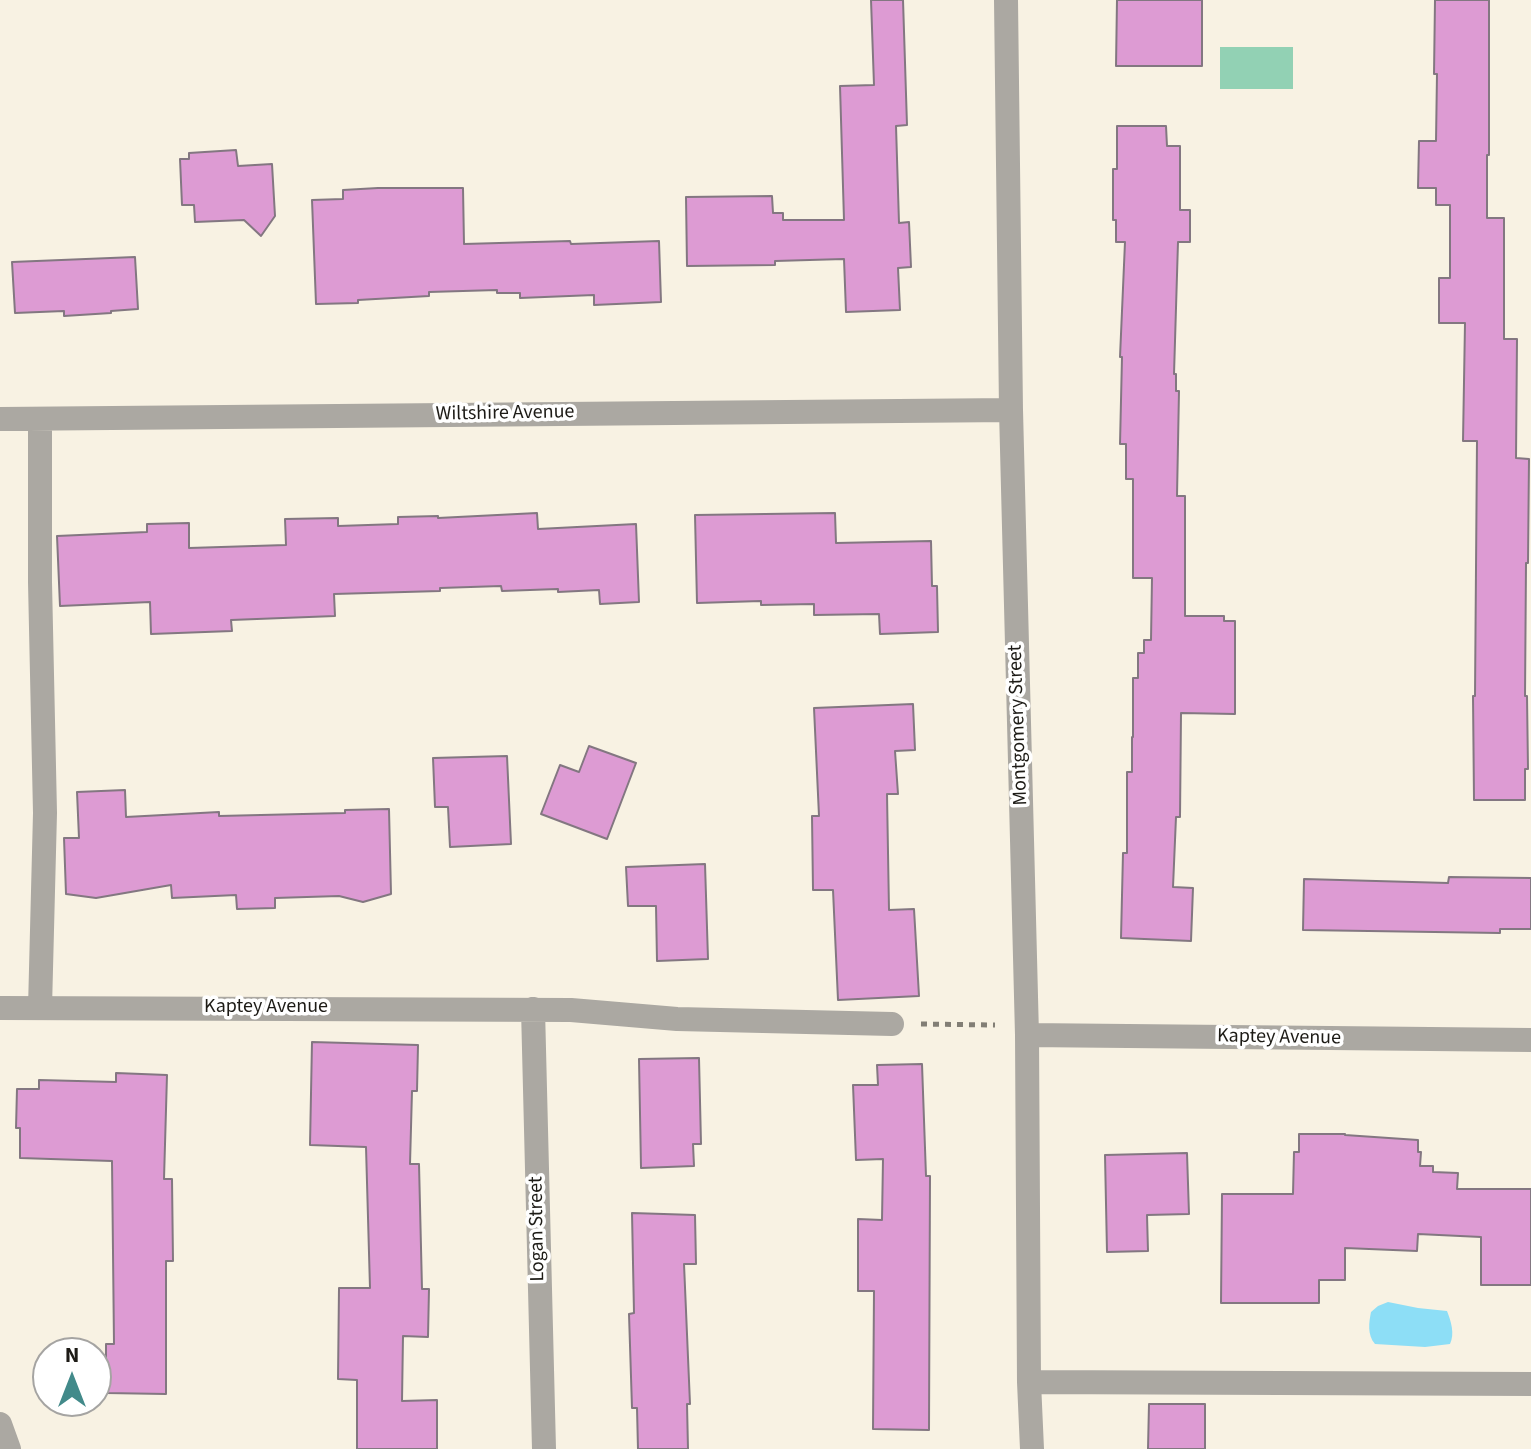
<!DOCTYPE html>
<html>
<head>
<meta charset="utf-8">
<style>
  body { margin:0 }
  #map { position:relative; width:1531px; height:1449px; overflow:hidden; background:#f8f2e3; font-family:"Source Sans 3",sans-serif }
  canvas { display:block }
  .north { position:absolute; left:32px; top:1337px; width:80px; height:80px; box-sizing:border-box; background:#fff; border:2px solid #a5a4a2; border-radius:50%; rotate:0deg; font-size:22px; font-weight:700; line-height:32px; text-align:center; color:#1d1b16 }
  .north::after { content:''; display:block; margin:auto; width:28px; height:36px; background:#428a8a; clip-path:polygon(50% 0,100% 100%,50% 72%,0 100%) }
</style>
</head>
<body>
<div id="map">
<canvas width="1531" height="1449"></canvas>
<div class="north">N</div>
</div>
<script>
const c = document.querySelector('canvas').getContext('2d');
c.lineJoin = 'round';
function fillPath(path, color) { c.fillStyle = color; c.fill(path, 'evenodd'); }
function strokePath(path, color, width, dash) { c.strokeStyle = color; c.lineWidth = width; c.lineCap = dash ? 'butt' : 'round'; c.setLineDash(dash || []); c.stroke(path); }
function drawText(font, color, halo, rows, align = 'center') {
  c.font = font + ' "Source Sans 3",sans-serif'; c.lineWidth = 7; c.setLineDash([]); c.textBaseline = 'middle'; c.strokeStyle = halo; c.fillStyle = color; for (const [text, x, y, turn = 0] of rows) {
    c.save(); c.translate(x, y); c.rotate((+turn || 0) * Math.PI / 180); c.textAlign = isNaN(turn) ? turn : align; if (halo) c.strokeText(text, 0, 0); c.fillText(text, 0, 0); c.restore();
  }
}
const green = new Path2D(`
  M1220,47h73v42h-73z`);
const water = new Path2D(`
  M1388,1302l30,6 29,3c4,10 8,23 3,33l-25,3 -50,-3c-8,-9 -6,-22 -4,-32l7,-6z`);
const building = new Path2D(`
  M871,0h32l4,125 -11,1 3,97 10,-1 2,45 -13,1 2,42 -54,2 -2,-53 -69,2v4l-88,1 -1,-69 86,-1 1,17h10v7h61l-4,-134 34,-1z
  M1117,0h85v66h-86z
  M1435,0h54v155h-2v63h17v121h13l-1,119 13,1 -1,104h-2l-1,133h2l1,73h-3v31h-51l-1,-104h2l2,-255h-14l2,-118h-26v-45h11v-73h-14v-17h-18l1,-47h17l1,-67h-3z
  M1117,126h49l1,20h13v64h10v32h-12l-4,132h2v17h3l-2,105h8v120h39v5h11v93l-54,-1 -1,104h-4l-3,70 20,1 -2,53 -70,-3 2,-85h4v-81h5v-35h1v-59h5v-25h6v-13h7l1,-62h-19v-99h-7v-35h-6l2,-87h-2l5,-115h-9v-22h-3v-51h4z
  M236,150l2,16 34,-2 3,52 -14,20 -17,-16 -49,2 -1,-17h-12l-2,-46h9v-6z
  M378,188h85l1,56 106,-3 1,3 88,-3 2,61 -67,3v-10l-74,3v-5h-23v-3l-68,2v4l-71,4v3l-42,1 -4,-104 31,-1v-9z
  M135,257l3,52 -27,2v2l-47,3v-5l-49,2 -3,-51z
  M537,513l1,16 98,-5 3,78 -39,2 -1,-14 -41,2v-3l-56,2 -1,-5 -61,2v3l-106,3 1,22 -104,4 1,11 -81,3 -1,-32 -90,4 -3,-70 90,-4v-8l42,-1v25l97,-3 -1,-26 53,-1v8l60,-2v-7l40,-1v2z
  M835,513l1,30 95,-2 1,45h5l1,46 -58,2 -1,-20 -65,1v-11l-53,1v-4l-64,2 -2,-88z
  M913,704l2,46 -20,1 3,43h-11l2,116 25,-1 5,87 -81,4 -5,-110h-20l-1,-74h7l-5,-108z
  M589,746l47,17 -29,76 -66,-25 19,-49 19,7z
  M507,756l4,88 -61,3 -2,-40h-13l-2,-49z
  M125,790l1,27 93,-5v4l126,-3v-3l44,-1 2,85 -28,8 -24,-6 -64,2v10l-38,1 -1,-14 -64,3 -1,-13 -75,13 -30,-4 -2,-56h15l-2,-46z
  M705,864l3,95 -51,2 -1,-55h-28l-2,-39z
  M1449,877l82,1v51h-31v4l-197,-3 1,-51 144,4z
  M312,1042l106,3 -1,46h-5l-2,73h9l3,125h7l-1,48 -25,-1 -1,65 35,-1v49h-80v-69l-19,-1 1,-91h31l-4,-141 -56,-2z
  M699,1058l2,86h-8l1,22 -53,2 -2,-109z
  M922,1064l4,112h4l-1,254 -56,-1 1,-138h-16v-72l24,1 1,-61 -27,1 -3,-75h25l-1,-20z
  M116,1073l51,2 -3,104h8l1,82h-7v133l-60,-1v-49h8l-2,-183 -92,-3v-30h-4l1,-39h22v-9l77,2z
  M1299,1134h46v1l73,5v12h3l-1,14h13v6l25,1 -1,16h74v96h-50v-48l-63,-3 -1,17 -72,-3v32h-26v23h-98l1,-109h71l1,-42h5z
  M1187,1153l2,61 -42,1 1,36 -41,1 -2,-97z
  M632,1213l63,2 1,49h-12l6,140h-3l1,45h-50l-1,-41h-5l-3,-94 5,-1z
  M1149,1404h56v45h-57z`);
const path = new Path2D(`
  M921,1024l74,1`);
const minor = new Path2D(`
  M1006,0l5,410 16,625 2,347 3,67
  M0,419l1011,-9
  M0,1008l571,2 106,9 215,5
  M40,1008l5,-195 -5,-231v-163
  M533,1009l11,440
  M1027,1035l504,5
  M1029,1382l502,2
  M0,1424l9,25`);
const streetNames = [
  ["Wiltshire Avenue",505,414,-1],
  ["Montgomery Street",1019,725,-92],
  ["Kaptey Avenue",266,1008],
  ["Kaptey Avenue",1279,1038,1],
  ["Logan Street",538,1229,-91]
];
fillPath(green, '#92d1b4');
fillPath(water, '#8ddef6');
fillPath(building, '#dd9bd3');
strokePath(building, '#837781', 2);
strokePath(path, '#827e75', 5, [6, 6]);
strokePath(minor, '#aba8a2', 24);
drawText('20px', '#1d1b16', '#fff', streetNames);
</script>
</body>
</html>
